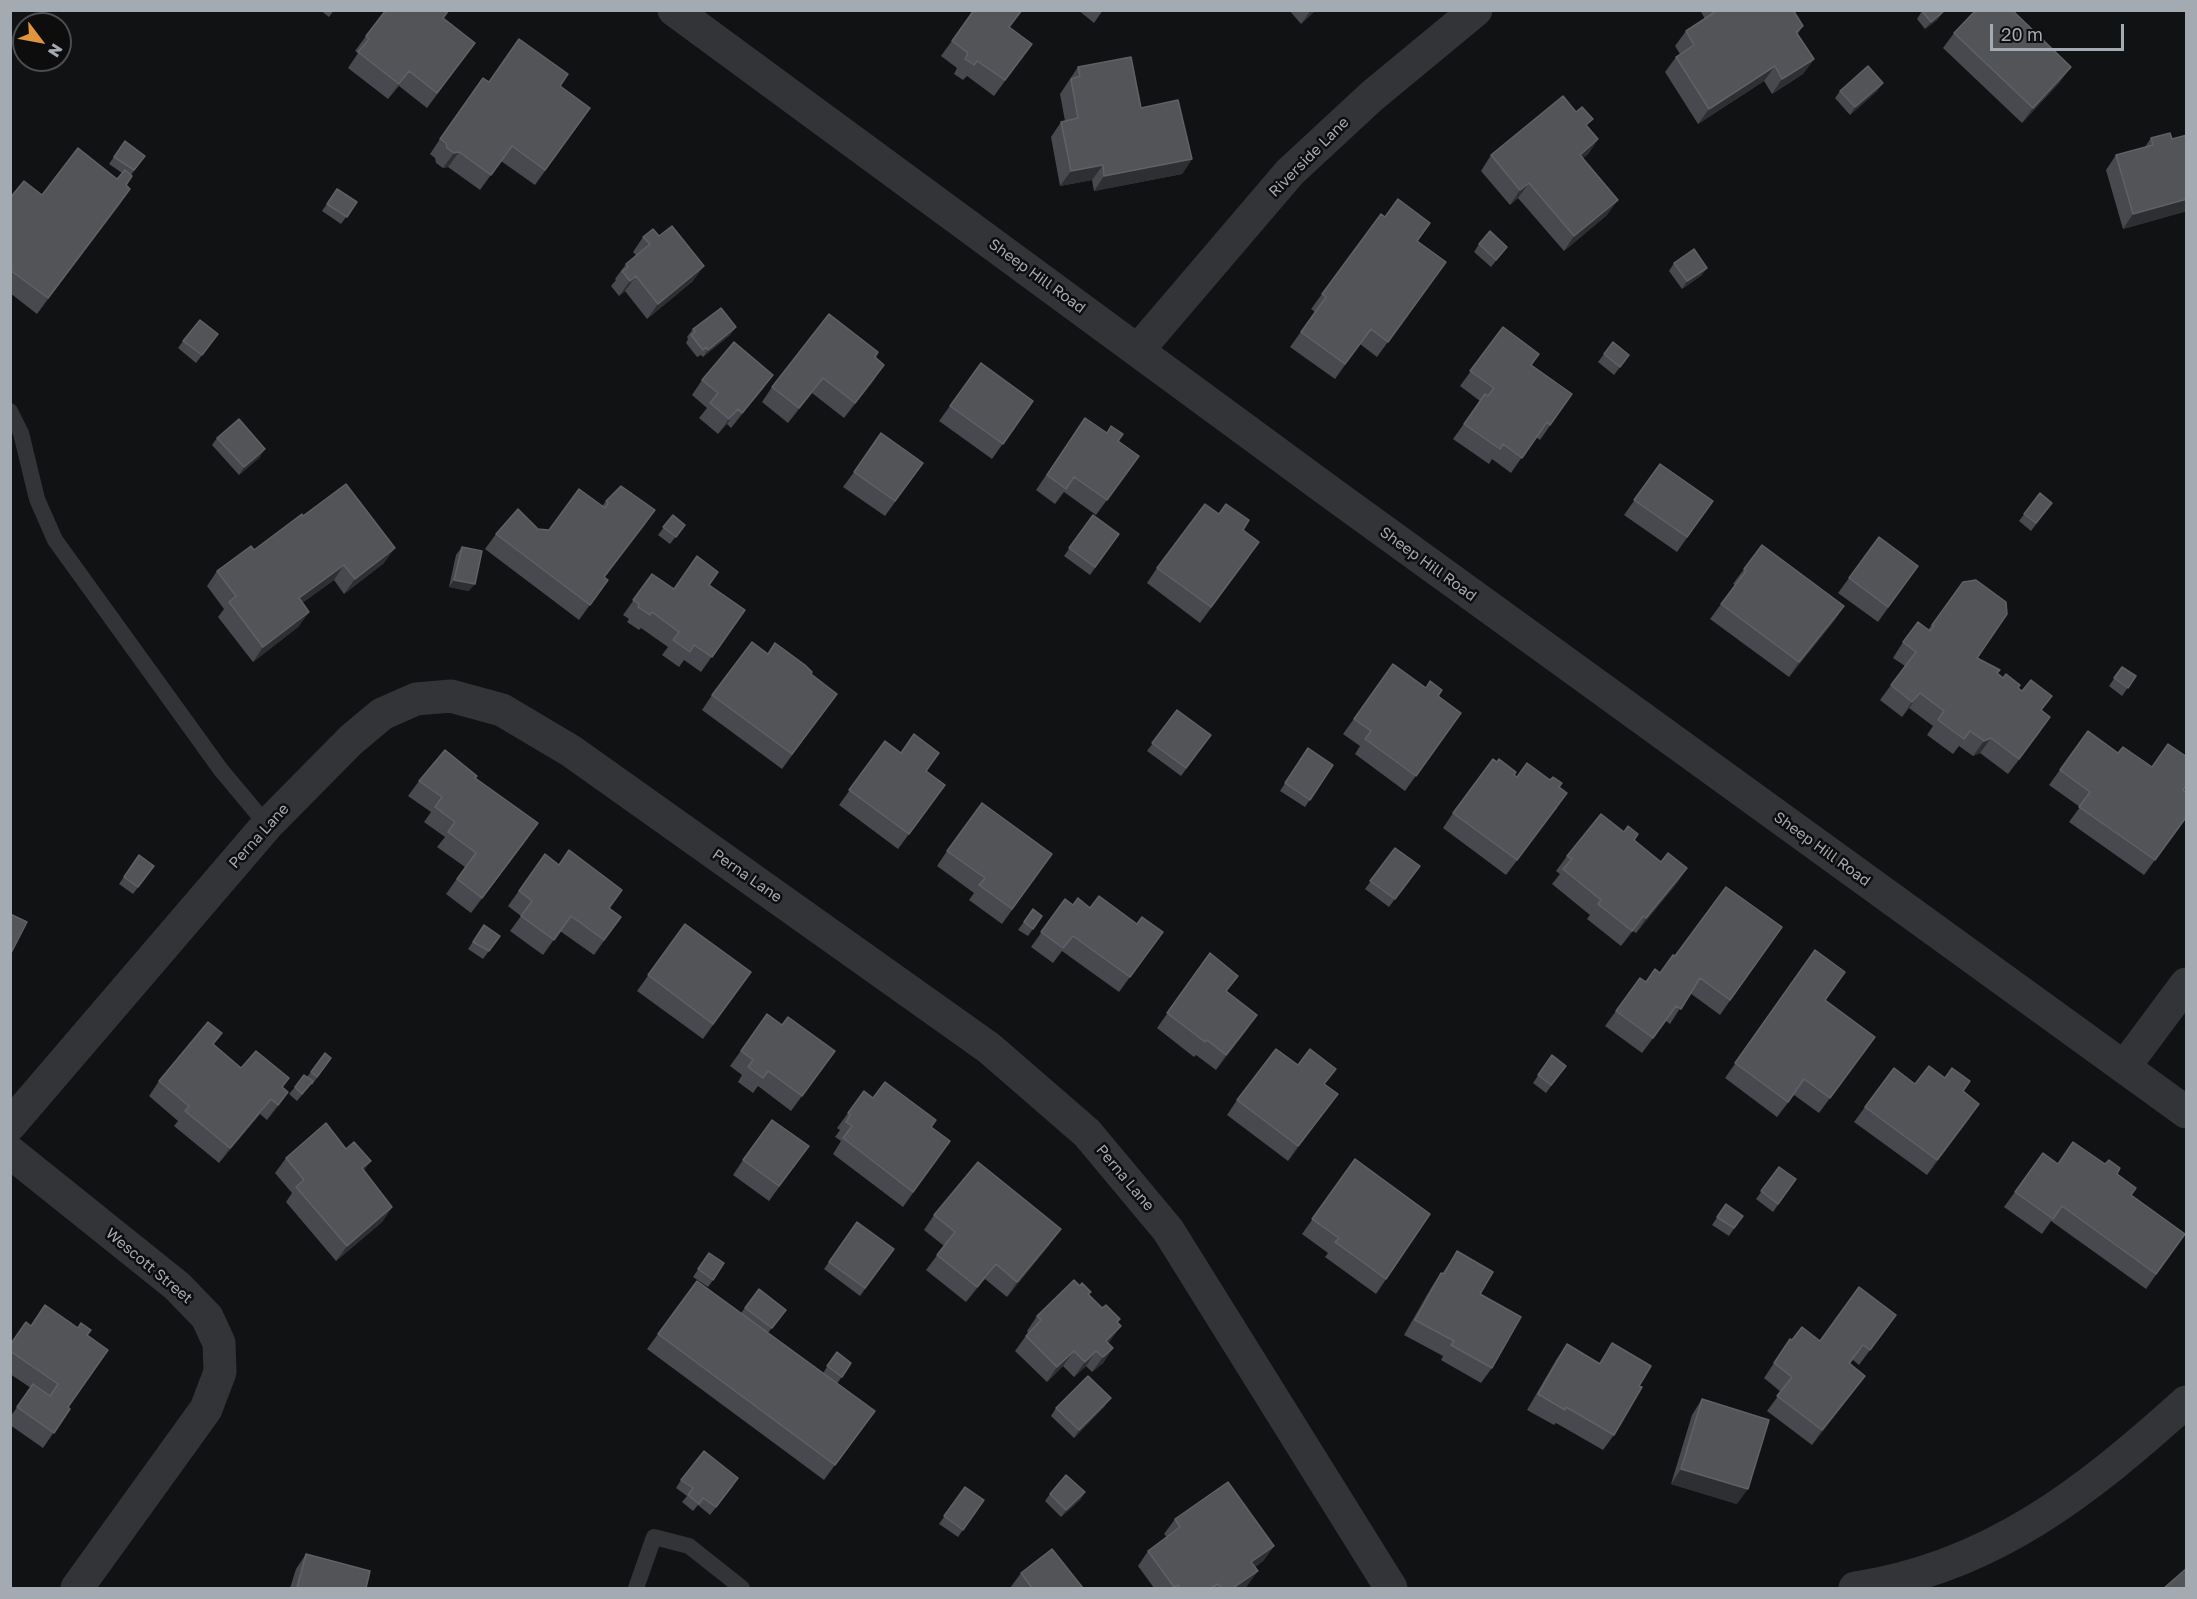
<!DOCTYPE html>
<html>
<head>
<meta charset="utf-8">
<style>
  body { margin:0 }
  #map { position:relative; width:2197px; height:1599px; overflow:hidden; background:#111213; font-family:"Golos Text",sans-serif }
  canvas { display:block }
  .frame { position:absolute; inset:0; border:12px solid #a4aab2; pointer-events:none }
  .north { position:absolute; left:12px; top:12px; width:60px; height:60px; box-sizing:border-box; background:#0d0d0e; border:2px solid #494c50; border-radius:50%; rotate:122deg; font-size:16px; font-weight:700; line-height:24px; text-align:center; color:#a4aab2 }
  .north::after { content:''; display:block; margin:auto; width:21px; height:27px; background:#df943d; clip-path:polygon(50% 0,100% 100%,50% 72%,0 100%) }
  .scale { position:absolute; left:1990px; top:24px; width:134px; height:27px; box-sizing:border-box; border:3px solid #a4aab2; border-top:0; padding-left:8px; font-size:18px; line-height:21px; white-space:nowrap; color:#a4aab2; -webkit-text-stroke:4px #0d0d0e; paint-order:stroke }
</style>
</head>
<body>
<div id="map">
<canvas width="2197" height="1599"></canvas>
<div class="frame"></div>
<div class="north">N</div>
<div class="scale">20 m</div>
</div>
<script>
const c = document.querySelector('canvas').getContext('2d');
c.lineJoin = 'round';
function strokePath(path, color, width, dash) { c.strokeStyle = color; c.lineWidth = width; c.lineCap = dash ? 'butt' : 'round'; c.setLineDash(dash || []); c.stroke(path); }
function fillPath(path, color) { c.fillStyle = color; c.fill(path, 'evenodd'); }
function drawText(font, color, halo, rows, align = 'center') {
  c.font = font + ' "Golos Text",sans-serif'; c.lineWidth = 5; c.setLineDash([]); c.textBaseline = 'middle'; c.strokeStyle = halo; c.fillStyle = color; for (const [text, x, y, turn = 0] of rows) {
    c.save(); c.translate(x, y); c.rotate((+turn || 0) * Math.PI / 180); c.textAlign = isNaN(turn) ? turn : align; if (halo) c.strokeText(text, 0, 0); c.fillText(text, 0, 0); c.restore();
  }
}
const service = new Path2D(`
  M10,411l11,22 16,66 18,41 166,230 46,55
  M636,1588l18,-51 35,9 53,42`);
const minor = new Path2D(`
  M674,10l660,485 852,617
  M1138,350l152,-178 82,-76 104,-86
  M2125,1066l61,-82
  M10,1125l257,-300 84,-85 31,-26 34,-15 35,-3 51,14 69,41 418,297 98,85 81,97 223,358
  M10,1152l167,134 30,31 12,26 1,29 -14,37 -129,179`);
const tertiary = new Path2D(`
  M1855,1588c136,-20 232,-97 331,-186`);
const wall = new Path2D(`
  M320,10h14l-5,7z
  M974,10l36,18 22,16 -38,52 -27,-20 -4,4 -9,-6 3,-6 -16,-12z
  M1078,10h25l-9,13z
  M1289,10h27l-15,14z
  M1700,10h93l10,16 -6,9 17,24 -11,15 -31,20 -8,-13 -66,43 -33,-52 11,-15 4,-3 -5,-8 11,-15 19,-12z
  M1922,11l21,1 -6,8 -12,9 -8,-10z
  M443,19l32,24 -48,65 -28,-22 -11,13 -40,-31 10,-15 -3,-2 11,-15z
  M1954,33l106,49 -38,41 -79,-75z
  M1078,67l63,41 51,51 -10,15 -88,17 -2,-11 -32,6 -9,-49 10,-15 4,-1 -5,-27z
  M489,82l71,4 30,22 -55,77 -34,-24 -21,29 -32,-23 -5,1 -7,-5 -1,-5 -5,-4 10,-15z
  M1883,83l-6,8 -27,24 -15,-17 5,-7z
  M1588,127l10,12 -10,15 -5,4 24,57 -43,36 -46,-53 -8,7 -29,-34 10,-16z
  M2151,138l36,73 -64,18 -17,-59 10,-15 29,-8z
  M125,141l20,15 -14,19 -5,10 -6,19 -83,110 -27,-21v-95l32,-3 75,-16 5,-6 -13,-9z
  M337,189l20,13 -16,22 -19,-13z
  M643,237l50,44 -46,38 -22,-28 -6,5 -8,-10 5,-6 -1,-1 11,-15 10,-9 -3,-3z
  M1417,241l29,21 -69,95 -17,-13 -25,35 -45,-32 25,-35 -4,-3 11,-15z
  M1479,244l28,3 -16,20 -17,-15z
  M1674,263l28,12 -20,14 -13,-18z
  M736,327l-6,8 -27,22 -2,-2 -4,2 -11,-14 2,-4 -1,-2 6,-8z
  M1503,327l28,38 41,29 -32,46 -4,-3 -25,36 -19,-14 -3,5 -36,-25 27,-38 -20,-15z
  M218,334l-22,29 -18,-15 5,-7z
  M1613,342l16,13 -15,20 -16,-13z
  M875,358l-1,22 -30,38 -32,-25 -24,30 -26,-21 10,-15z
  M981,363l52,38 -41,58 -53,-38z
  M773,375l-11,15 -31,38 -4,-4 -9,10 -19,-16 8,-10 -15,-13 10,-15z
  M1085,418l54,38 -43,59 -32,-23 -9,12 -19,-14z
  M217,438l43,19 -21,18 -27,-30z
  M923,463l-38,53 -42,-29 11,-15z
  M1660,464l53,37 -36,51 -53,-37z
  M2040,493l12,10 -21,28 -12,-10z
  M606,501l49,9 -51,68 4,2 -29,40 -94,-71 11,-15 42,-5 11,1 53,-24z
  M673,515l12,10 -15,19 -12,-9z
  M1093,515l26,19 -29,41 -26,-19z
  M303,516l81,47 -40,31 -10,-14 -32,23 7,9 -11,15 -45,35 -35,-45 6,-8 -17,-23 10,-15 37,-21z
  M1243,530l6,27 -49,66 -53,-40 10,-15z
  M1879,537l39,29 -40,56 -40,-29z
  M462,547l7,44 -20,-4 7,-32z
  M1744,569l100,37 -10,15 -45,56 -79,-58 25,-34 -2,-1z
  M652,574l22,15 35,-4 36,25 -44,62 -17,-12 -5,7 -17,-12 6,-8 -27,-19 -2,2 -12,-8 2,-3 -6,-4z
  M1963,582l14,76 20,15 21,15 24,23 -2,21 -32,42 -28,-21 -7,3 -14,-10 -6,8 -26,-19 6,-9 -24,-18 -7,9 -22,-17 25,-34 -12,-8 10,-16 25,-12z
  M768,654l43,20 26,20 -55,75 -80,-59 10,-15z
  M1393,664l68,49 -56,78 -50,-37 5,-8 -17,-12z
  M2122,667l14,9 -14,20 -13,-10z
  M1177,710l34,25 -30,41 -34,-25z
  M2088,731l30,22 65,37 4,26 -43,59 -75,-53 11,-15 -31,-22z
  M885,741l60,44 -47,64 -59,-44z
  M1308,748l25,17 -28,42 -25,-16z
  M1514,775l3,1 33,4 12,3 -3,4 -2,21 -51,67 -63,-47 10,-15z
  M475,778l53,60 -57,75 -25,-19 19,-27 -28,-20 8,-10 -21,-15 7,-10 -23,-16 11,-15z
  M1634,840l27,22 26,6 -10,15 -41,50 -3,-2 -12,15 -34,-27 3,-4 -38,-31 8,-10 -4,-3 11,-15z
  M1395,848l25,18 -31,41 -24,-18z
  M947,851l105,3 -50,70 -33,-24 5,-7 -37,-27z
  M545,854l64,54 12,9 -27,38 -34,-24 -17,24 -33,-24 11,-15 -13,-10z
  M139,855l15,11 -21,28 -14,-10z
  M1065,899l8,6 17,3 62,39 -33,45 -57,-41 -9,12 -22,-16z
  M1033,909l9,7 -14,20 -10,-6z
  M685,924l66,48 -48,67 -66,-48z
  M484,925l16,11 -17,23 -15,-10z
  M1782,927l-62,88 -30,-22 -20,31 -4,-3 -24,32 -37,-27 35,-48 6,4 14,-9 15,-17z
  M1815,950l10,50 50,37 -56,76 -25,-18 -17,22 -52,-39z
  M1210,953l17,39 30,23 -41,55 -20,-15 -2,2 -37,-29z
  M767,1014l15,11 53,26 -44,60 -33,-25 -5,7 -15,-11 4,-7 -12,-9z
  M214,1045l27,23 42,19 5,5 -21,28 -7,-6 -41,49 -45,-37 4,-5 -29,-25 10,-15z
  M325,1053l6,5 -19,27 -1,-1 -14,17 -8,-7 6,-7 12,-10z
  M1552,1055l14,11 -20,27 -13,-10z
  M1325,1084l13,10 -50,67 -61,-46 10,-15z
  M1915,1084l48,7 6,28 -42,56 -73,-53 11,-15z
  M873,1098l58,30 19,13 -47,66 -70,-53 8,-13 -6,-4 5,-7 -3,-2 11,-15z
  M809,1146l-40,55 -36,-26 10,-15z
  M2043,1153l15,11 59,10 14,21 54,39 -39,55 -95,-68 -9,13 -38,-27z
  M286,1158l78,13 28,36 -10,15 -46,39 -50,-59 6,-9 -17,-20z
  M1355,1159l75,55 -54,80 -51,-37 3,-4 -26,-19z
  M1779,1167l17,12 -23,33 -17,-13z
  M1726,1204l17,12 -14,20 -17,-11z
  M934,1215l116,29 -43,53 -22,-18 -19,23 -40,-32 18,-24 -20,-16z
  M857,1222l37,27 -34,47 -36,-27z
  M1457,1251l23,43 12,74 -11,15 -40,-23 2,-4 -39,-21 27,-47 10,-15 1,1z
  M709,1253l4,27 -5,7 -15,-10z
  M1080,1286l11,6 -2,3 29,27 -8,19 -2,2 5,5 -10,15 -11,9 -6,-6 -12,11 -11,-11 -16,16 -32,-31 13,-18 -1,-2 10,-15z
  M759,1289l27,21 -18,23 55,40 14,-21 14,11 -14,21 38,27 -51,69 -177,-131 11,-15 83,-21z
  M31,1326l56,9 -19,72 2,2 -27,39 -33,-23v-8l21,-29 -21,-14v-30z
  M1885,1330l-26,35 -6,-5 -3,4 15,12 -11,15 -42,54 -45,-34 14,-19 -17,-14 26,-39 2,1 28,1z
  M1612,1343l27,43 -25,49 -11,15 -47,-27 -2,2 -27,-15 29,-50 11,-16 32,19z
  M1702,1399l35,105 -66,-20 21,-69z
  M1105,1406l-31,32 -23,-22 5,-8z
  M681,1480l52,6 -23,29 -12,-10 -5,6 -11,-9 5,-6 -11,-8z
  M965,1487l19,13 -26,37 -19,-13z
  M1085,1492l-5,8 -19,17 -16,-16 5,-7z
  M1175,1519l99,27 -11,15 -8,6 -8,19 -3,2h-90l-16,-22 10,-15 19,-14 -3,-3z
  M306,1554l60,34h-76l6,-19z
  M1021,1573l62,15h-73z`);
const shadedWall = new Path2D(`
  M1311,10h5l-15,14z
  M1943,12l-6,8 -12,9 6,-7z
  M1814,59l-11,15 -31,20 10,-15z
  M1775,66l-11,15 -66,43 11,-15z
  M2071,67l-11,15 -38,41 11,-15z
  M409,71l-10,15 -11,13 11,-15z
  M1883,83l-6,8 -27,24 5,-8z
  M1598,139l-10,15 -19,16 11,-15z
  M459,152l-11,15 -5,1 11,-15z
  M1192,159l-10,15 -88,17 10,-15z
  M1103,165l-11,15 -32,6 11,-15z
  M1529,183l-11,15 -8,7 10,-15z
  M130,189l-10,15 -83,110 11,-16z
  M2187,199v12l-64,18 10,-15z
  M1618,200l-11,15 -43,36 10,-15z
  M704,266l-11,15 -46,38 11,-15z
  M1707,268l-5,7 -20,14 5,-8z
  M636,276l-11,15 -6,5 11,-15z
  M736,327l-6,8 -27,22 5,-7z
  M884,365l-10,15 -30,38 11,-15z
  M773,375l-11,15 -31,38 11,-15z
  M823,378l-11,15 -24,30 11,-15z
  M738,409l-11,15 -9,10 11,-15z
  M265,449l-5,8 -21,18 5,-8z
  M655,510l-10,15 -52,67 11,-15z
  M395,548l-11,15 -40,31 11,-15z
  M344,565l-10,15 -46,33 11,-15z
  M454,580l21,4 -6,7 -20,-4z
  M1844,606l-10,15 -45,56 10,-15z
  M309,612l-11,15 -45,35 10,-15z
  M1920,693l-11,15 -7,9 10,-15z
  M1991,738l-11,15 -7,3 11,-15z
  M538,823l-10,15 -57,75 11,-15z
  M1687,868l-10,15 -41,50 10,-15z
  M1643,916l-10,15 -12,15z
  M1257,1015l-10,15 -31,40 10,-15z
  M288,1092l-10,15 -11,13 11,-15z
  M1338,1094l-11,15 -39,52 10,-15z
  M271,1099l-11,15 -41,49 11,-15z
  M1979,1104l-10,15 -42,56 10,-15z
  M371,1161l-11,15 2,-8z
  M392,1207l-10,15 -46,39 11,-15z
  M1061,1229l-11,15 -43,53 10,-15z
  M996,1264l-11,15 -19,23 11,-15z
  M1121,1326l-11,15 -12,12 8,-12z
  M1113,1348l-10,15 -11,9 11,-15z
  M1074,1351l-11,15 -16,16 10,-15z
  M1096,1351l-10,15 -12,11 11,-15z
  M1865,1376l-11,15 -42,54 10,-15z
  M1111,1398l-6,8 -31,32 5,-8z
  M1681,1469l67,20 -11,15 -66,-20z
  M1085,1492l-5,8 -19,17 5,-7z
  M1274,1546l-11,15 -22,16 10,-15z
  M1258,1571l-11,15 -3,2h-11z`);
const building = new Path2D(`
  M386,10h63l-6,8 32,25 -38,50 -28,-22 -10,13 -41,-32 11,-13 -3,-3z
  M974,10h48l-13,17 23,17 -27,36 -28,-19 -3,4 -9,-6 3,-6 -16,-12z
  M1718,10h75l10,16 -7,6 18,27 -32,20 -7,-13 -66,43 -33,-52 18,-12 -8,-14z
  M1923,10h18l2,2 -12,10 -9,-11z
  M1976,10h36l59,57 -38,41 -79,-75z
  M519,39l49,35 -8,12 30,22 -45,62 -33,-24 -21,29 -32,-23 -5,1 -7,-5 -1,-5 -6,-4 43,-61 6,4z
  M1131,57l10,51 37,-8 14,59 -88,17 -1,-11 -32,6 -10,-49 17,-4 -7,-39 9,-3 -2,-9z
  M1868,66l15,17 -28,24 -15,-16z
  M1563,96l13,16 6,-5 11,12 -7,6 12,14 -18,16 38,45 -44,36 -45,-53 -9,7 -29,-35z
  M2170,133l2,6 15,-4v64l-54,15 -17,-59 37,-10 -2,-7z
  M125,141l20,15 -11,14 -20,-13z
  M78,148l39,31 8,-9 7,6 -6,9 4,4 -82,109 -38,-28v-72l14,-17 18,14z
  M337,189l20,13 -10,15 -20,-13z
  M1398,199l32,24 -13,18 29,21 -58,80 -17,-13 -26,35 -44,-32 25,-35 -4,-3 59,-80 4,3z
  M672,226l32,40 -46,38 -22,-28 -6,5 -8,-10 6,-4 -2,-3 24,-20 -7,-7 10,-8 6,7z
  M1490,231l17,16 -11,13 -17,-16z
  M1694,249l13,19 -20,13 -13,-18z
  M721,308l15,19 -28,23 -2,-3 -3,3 -12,-15 4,-3 -2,-3z
  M829,314l49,38 -3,5 9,8 -29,38 -32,-25 -24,30 -27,-21z
  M200,320l18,14 -16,21 -19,-14z
  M1503,327l36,27 -8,11 41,29 -22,31 -3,-3 -25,36 -19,-14 -3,5 -36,-25 21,-30 3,2 6,-8 -24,-17z
  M734,342l39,33 -31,38 -4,-4 -9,10 -19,-16 8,-10 -16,-13z
  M1613,342l16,13 -9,12 -16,-13z
  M981,363l52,38 -30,43 -53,-38z
  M1085,418l22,15 4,-7 12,8 -5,7 21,15 -32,44 -33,-23 -8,12 -19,-14z
  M239,419l26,30 -21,18 -27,-29z
  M881,433l42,30 -28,38 -41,-29z
  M1660,464l53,37 -26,36 -53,-37z
  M346,484l49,64 -40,31 -11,-14 -45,33 10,14 -46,35 -34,-45 7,-6 -19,-25 34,-25 3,4 48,-36 1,2z
  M621,486l34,24 -51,67 4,3 -18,25 -94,-71 22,-25 20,20 11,1 30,-41 26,19 3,-5 -2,-2z
  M2040,493l12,10 -16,20 -12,-9z
  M1205,504l14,10 7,-10 23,16 -6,10 16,12 -48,65 -54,-39z
  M673,515l12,10 -9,12 -13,-10z
  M1093,515l26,19 -24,33 -26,-19z
  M1879,537l39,29 -30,41 -39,-29z
  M1762,545l82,61 -45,56 -78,-58 25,-33 -2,-2z
  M462,547l20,4 -7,33 -21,-4z
  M697,556l21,16 -9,13 36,25 -33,47 -18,-12 -4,7 -17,-12 6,-8 -27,-20 -2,3 -12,-8 1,-3 -6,-4 19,-26 22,15z
  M1976,580l30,22 1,12 -30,44 23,12 -3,3 6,5 3,-4 14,11 -2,3 4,3 9,-11 21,16 -11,14 9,7 -31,42 -28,-21 -7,3 -14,-10 -6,8 -26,-19 6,-9 -24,-18 -8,9 -21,-17 25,-33 -13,-10 15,-20 12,9 4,-5 -2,-1 31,-43z
  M752,642l16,12 7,-11 30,22 7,7 -1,2 26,20 -45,60 -80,-59z
  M1393,664l33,24 4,-7 12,9 -4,6 23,17 -45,63 -51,-37 6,-8 -17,-12z
  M2122,667l14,9 -8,12 -14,-10z
  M1177,710l34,25 -25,33 -34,-25z
  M2088,731l30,22 5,-6 29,20 16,-23 19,13v28l-4,5 4,2v24l-32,44 -76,-53 11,-15 -30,-22z
  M914,734l25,19 -13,18 19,14 -36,49 -60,-44 36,-49 16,12z
  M1308,748l25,17 -23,35 -25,-17z
  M445,750l32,26 -2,2 63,45 -56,75 -25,-19 19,-26 -28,-21 7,-10 -20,-15 7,-10 -23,-16z
  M1493,759l4,3 2,-3 17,13 -2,3 3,2 10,-14 23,17 3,-3 9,6 -3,4 8,6 -50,67 -64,-47z
  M982,803l70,51 -40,55 -33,-24 6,-7 -38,-27z
  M1601,814l23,18 4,-6 10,8 -4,6 27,22 7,-9 19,15 -41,50 -3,-2 -11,15 -34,-27 3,-4 -38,-31 9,-10 -5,-3z
  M1395,848l25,18 -25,33 -25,-18z
  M569,850l53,40 -13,18 12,9 -17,23 -33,-24 -17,24 -33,-24 11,-15 -13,-10 26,-37 14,11z
  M139,855l15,11 -16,21 -14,-10z
  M1726,887l56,40 -52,73 -30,-22 -19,31 -5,-3 -23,32 -37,-27 24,-33 6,4 9,-13 5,4 13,-18 2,1z
  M1099,896l38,28 5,-7 21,15 -33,45 -57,-41 -10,12 -22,-16 24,-33 8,6 5,-7 12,10z
  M1033,909l9,7 -9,13 -9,-7z
  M10,914l17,8 -17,33z
  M685,924l66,48 -38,52 -65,-49z
  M484,925l16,11 -11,15 -16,-9z
  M1815,950l30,22 -20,28 50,37 -45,61 -26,-19 -16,23 -53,-39z
  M1210,953l28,23 -12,15 31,24 -31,40 -19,-15 -2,2 -38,-29z
  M767,1014l15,11 6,-8 47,34 -33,45 -34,-25 -5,7 -15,-11 5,-7 -12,-9z
  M208,1022l14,11 -9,11 28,24 15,-17 33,27 -7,9 6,5 -10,13 -7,-6 -41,49 -45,-37 4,-5 -30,-25z
  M1276,1049l22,16 12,-16 26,20 -12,15 14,10 -40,52 -61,-46z
  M325,1053l6,5 -14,19 -6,-5z
  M1552,1055l14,11 -15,19 -13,-10z
  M1929,1066l16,12 7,-10 18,13 -7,10 16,13 -42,56 -72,-53 29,-39 21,16z
  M304,1075l9,6 -11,13 -7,-7z
  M885,1082l51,38 -5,7 19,14 -37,51 -70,-54 9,-12 -6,-4 4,-7 -2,-2 16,-22 9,7z
  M772,1120l37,26 -30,40 -36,-26z
  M326,1123l20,26 8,-7 17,19 -9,7 30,39 -45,39 -51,-59 8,-7 -18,-22z
  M2073,1142l32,22 4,-4 11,8 -3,6 19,14 -5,7 54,39 -29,40 -94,-68 -9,13 -38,-27 28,-39 15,11z
  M1355,1159l75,55 -44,65 -51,-37 4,-4 -27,-19z
  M978,1162l83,67 -44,53 -21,-18 -19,23 -40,-32 18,-23 -21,-17z
  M1779,1167l17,12 -18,25 -17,-13z
  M1726,1204l17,12 -9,12 -17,-11z
  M857,1222l37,27 -29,39 -36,-26z
  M1457,1251l36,21 -13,22 41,23 -29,51 -41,-23 3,-4 -39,-21 26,-47 3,1z
  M709,1253l15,10 -11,17 -15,-11z
  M1074,1280l6,6 2,-3 9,9 -3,2 14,14 4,-3 14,14 -3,3 4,4 -15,15 7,7 -10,9 -7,-6 -11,11 -11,-11 -17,16 -31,-31 15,-16 -4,-4z
  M697,1281l178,130 -40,54 -177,-131z
  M1859,1287l37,28 -26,35 -7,-5 -14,18 16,13 -43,54 -45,-34 15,-19 -18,-14 16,-24 2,1 10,-13 18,14z
  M759,1289l27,21 -14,18 -27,-20z
  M45,1305l33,23 3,-5 10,7 -4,5 21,15 -40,57 2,2 -16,24 -37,-26 16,-23 17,12 8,-12 -48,-33v-6l16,-23 5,4z
  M1612,1343l39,23 -12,20 3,1 -28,48 -48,-28 -1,3 -27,-16 29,-50 33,20z
  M837,1352l14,11 -9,14 -15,-11z
  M1088,1376l23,22 -32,32 -23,-22z
  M1702,1399l67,21 -21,69 -67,-20z
  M704,1451l34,27 -22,29 -13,-9 -4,6 -11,-9 5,-7 -12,-8z
  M1066,1475l19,17 -19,18 -16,-16z
  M1228,1482l46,64 -23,16 7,9 -25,17h-12l-3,-4 -7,4h-31l-2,-3 -4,2 -26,-36 32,-24 -5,-8z
  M965,1487l19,13 -21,30 -19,-14z
  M1052,1549l31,39h-51l-11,-15z
  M306,1554l64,17 -4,17h-69z
  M2187,1568v20h-23z`);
const streetNames = [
  ["Riverside Lane",1309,157,-45],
  ["Sheep Hill Road",1037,276,36],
  ["Sheep Hill Road",1428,564,36],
  ["Perna Lane",259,836,-48],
  ["Sheep Hill Road",1822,849,36],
  ["Perna Lane",747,876,35],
  ["Perna Lane",1125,1178,50],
  ["Wescott Street",149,1266,40]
];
strokePath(service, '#333437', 16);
strokePath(minor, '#333437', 33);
strokePath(tertiary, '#333437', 33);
fillPath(wall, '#48494e');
fillPath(shadedWall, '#2e2f32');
fillPath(building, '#525458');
strokePath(building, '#5f6166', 1.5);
drawText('15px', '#a4aab2', '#0d0d0e', streetNames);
</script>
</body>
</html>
